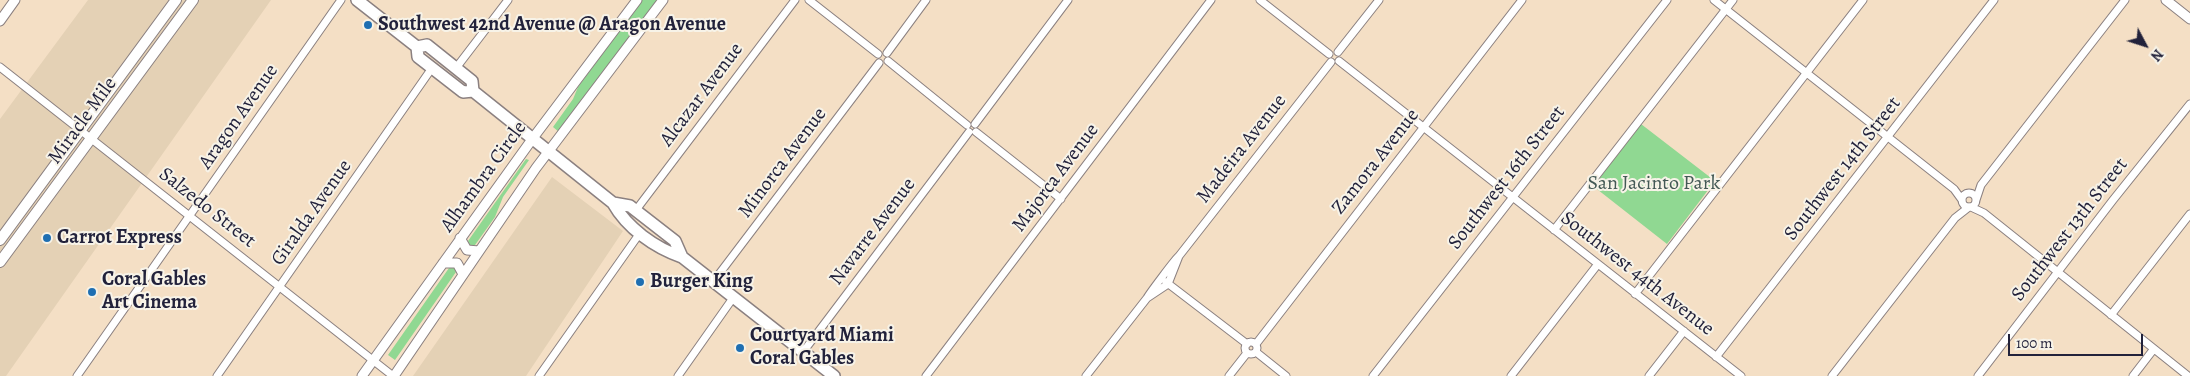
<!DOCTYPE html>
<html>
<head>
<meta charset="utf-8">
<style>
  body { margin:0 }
  #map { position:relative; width:2190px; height:376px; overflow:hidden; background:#f4dfc5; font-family:Alegreya,serif }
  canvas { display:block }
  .north { position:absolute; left:2120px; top:20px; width:50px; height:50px; -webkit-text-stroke:4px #f7f3e8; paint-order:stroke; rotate:130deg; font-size:14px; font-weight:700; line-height:20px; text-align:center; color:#22223b }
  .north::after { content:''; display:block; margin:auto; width:18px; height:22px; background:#22223b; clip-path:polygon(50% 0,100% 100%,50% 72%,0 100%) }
  .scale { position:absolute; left:2008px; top:334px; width:135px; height:22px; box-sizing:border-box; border:2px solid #22223b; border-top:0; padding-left:6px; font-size:15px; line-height:18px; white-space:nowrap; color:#22223b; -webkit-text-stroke:4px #f7f3e8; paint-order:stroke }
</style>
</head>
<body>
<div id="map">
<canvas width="2190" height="376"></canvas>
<div class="north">N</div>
<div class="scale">100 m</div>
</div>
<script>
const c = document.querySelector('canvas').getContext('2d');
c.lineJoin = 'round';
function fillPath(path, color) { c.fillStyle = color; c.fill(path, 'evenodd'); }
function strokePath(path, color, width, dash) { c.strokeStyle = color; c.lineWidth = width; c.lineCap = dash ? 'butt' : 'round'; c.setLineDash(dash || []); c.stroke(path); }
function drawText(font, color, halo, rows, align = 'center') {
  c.font = font + ' Alegreya,serif'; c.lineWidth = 4; c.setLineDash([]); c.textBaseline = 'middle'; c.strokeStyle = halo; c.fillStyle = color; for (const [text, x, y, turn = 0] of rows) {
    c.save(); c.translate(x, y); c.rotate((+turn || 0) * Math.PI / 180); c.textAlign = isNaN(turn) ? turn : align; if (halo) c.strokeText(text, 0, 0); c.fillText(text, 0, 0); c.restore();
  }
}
const built = new Path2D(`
  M88,0h183l-265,376h-6v-257z
  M552,177l71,54 -97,145h-113z`);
const green = new Path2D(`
  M642,0h16l-99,132 -6,-5 20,-28 5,-12z
  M1641,124l74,57 -48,63 -74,-58z
  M526,159l3,1 -26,37 -8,20 -20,28 -5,1 -2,-5z
  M454,267l2,5 -61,88 -7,-5 61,-87z`);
const minor = new Path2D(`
  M809,0l69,54
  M1260,0l69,54
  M1714,0l240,189 8,11
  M1338,52l41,-52
  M887,53l39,-53
  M888,61l79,64
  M1339,61l402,315
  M0,67l393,309
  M456,68l52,-68
  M975,124l93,-124
  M976,132l85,67
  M1962 200a7 7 0 1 1 14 0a7 7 0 1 1-14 0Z
  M1976,200l5,-15 144,-185
  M1971,207l13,6 204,163
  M636,210l159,-210
  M1554,230l179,-230
  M1179,256l-11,28 -21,14c2,-4 29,-40 32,-42l152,-194
  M713,282l166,-219
  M1166,282l81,62
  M1635,294l228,-294
  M2111,315l79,-101
  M1245 348a6 6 0 1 1 12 0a6 6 0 1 1-12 0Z
  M1256,344l266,-344
  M803,352l166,-220
  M1256,352l30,24
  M1716,357l278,-357
  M77,376l264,-376
  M217,376l215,-308
  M539,376l101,-143
  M678,376l55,-78
  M926,376l285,-376
  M1086,376l61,-78
  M1229,376l18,-23
  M1373,376l294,-376
  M1511,376l87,-112
  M1649,376l35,-45
  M1832,376l123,-158 14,-11
  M1978,376l135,-176 77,-96
  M2133,376l20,-26`);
const tertiary = new Path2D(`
  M2166,0l24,19
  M0,21l15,-21
  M460,238l7,12 12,1
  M443,263h14l6,11
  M362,376l171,-238 104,-138
  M394,376l142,-208 127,-168`);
const secondary = new Path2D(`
  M0,240l176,-240
  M0,262l193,-262`);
const primary = new Path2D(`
  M357,0l60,47 1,10 45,35 10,-1 140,112c14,25 42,45 69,54l152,119
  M417,47l10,-2 45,36 1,10
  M613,203l17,3 45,35 7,16`);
const markers = [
  [368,25,5,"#1f6fb2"],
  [47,238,5,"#1f6fb2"],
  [640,282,5,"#1f6fb2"],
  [92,292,5,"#1f6fb2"],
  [740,348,5,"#1f6fb2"]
];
const poiNames = [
  ["Southwest 42nd Avenue @ Aragon Avenue",378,25],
  ["Carrot Express",57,238],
  ["Coral Gables",102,280],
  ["Art Cinema",102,303],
  ["Burger King",650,282],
  ["Courtyard Miami",750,336],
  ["Coral Gables",750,359]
];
const streetNames = [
  ["Alcazar Avenue",702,95,-53],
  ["Aragon Avenue",239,117,-55],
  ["Miracle Mile",83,121,-54],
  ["Madeira Avenue",1242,149,-52],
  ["Zamora Avenue",1376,162,-52],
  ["Minorca Avenue",783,163,-53],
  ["Southwest 14th Street",1843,169,-52],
  ["Alhambra Circle",484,177,-54],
  ["Majorca Avenue",1056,178,-53],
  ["Southwest 16th Street",1507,178,-52],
  ["Salzedo Street",207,208,38],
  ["Giralda Avenue",312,213,-55],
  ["Southwest 13th Street",2070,230,-52],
  ["Navarre Avenue",873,232,-53],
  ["Southwest 44th Avenue",1637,274,38]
];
const parkNames = [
  ["San Jacinto Park",1654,184]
];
fillPath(built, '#e4d1b5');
fillPath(green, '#90d892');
strokePath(minor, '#8b8080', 9);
strokePath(tertiary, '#8b8080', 11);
strokePath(secondary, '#8b8080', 12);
strokePath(primary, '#8b8080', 14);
strokePath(minor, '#fff', 7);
strokePath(tertiary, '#fff', 9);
strokePath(secondary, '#fff', 10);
strokePath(primary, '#fff', 11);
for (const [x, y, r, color] of markers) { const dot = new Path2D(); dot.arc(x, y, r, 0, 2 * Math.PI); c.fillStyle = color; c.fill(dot); strokePath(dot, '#f7f3e8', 2); }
drawText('bold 20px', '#22223b', '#f7f3e8', poiNames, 'left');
drawText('20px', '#22223b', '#f7f3e8', streetNames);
drawText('20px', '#435955', '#f7f3e8', parkNames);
</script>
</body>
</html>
